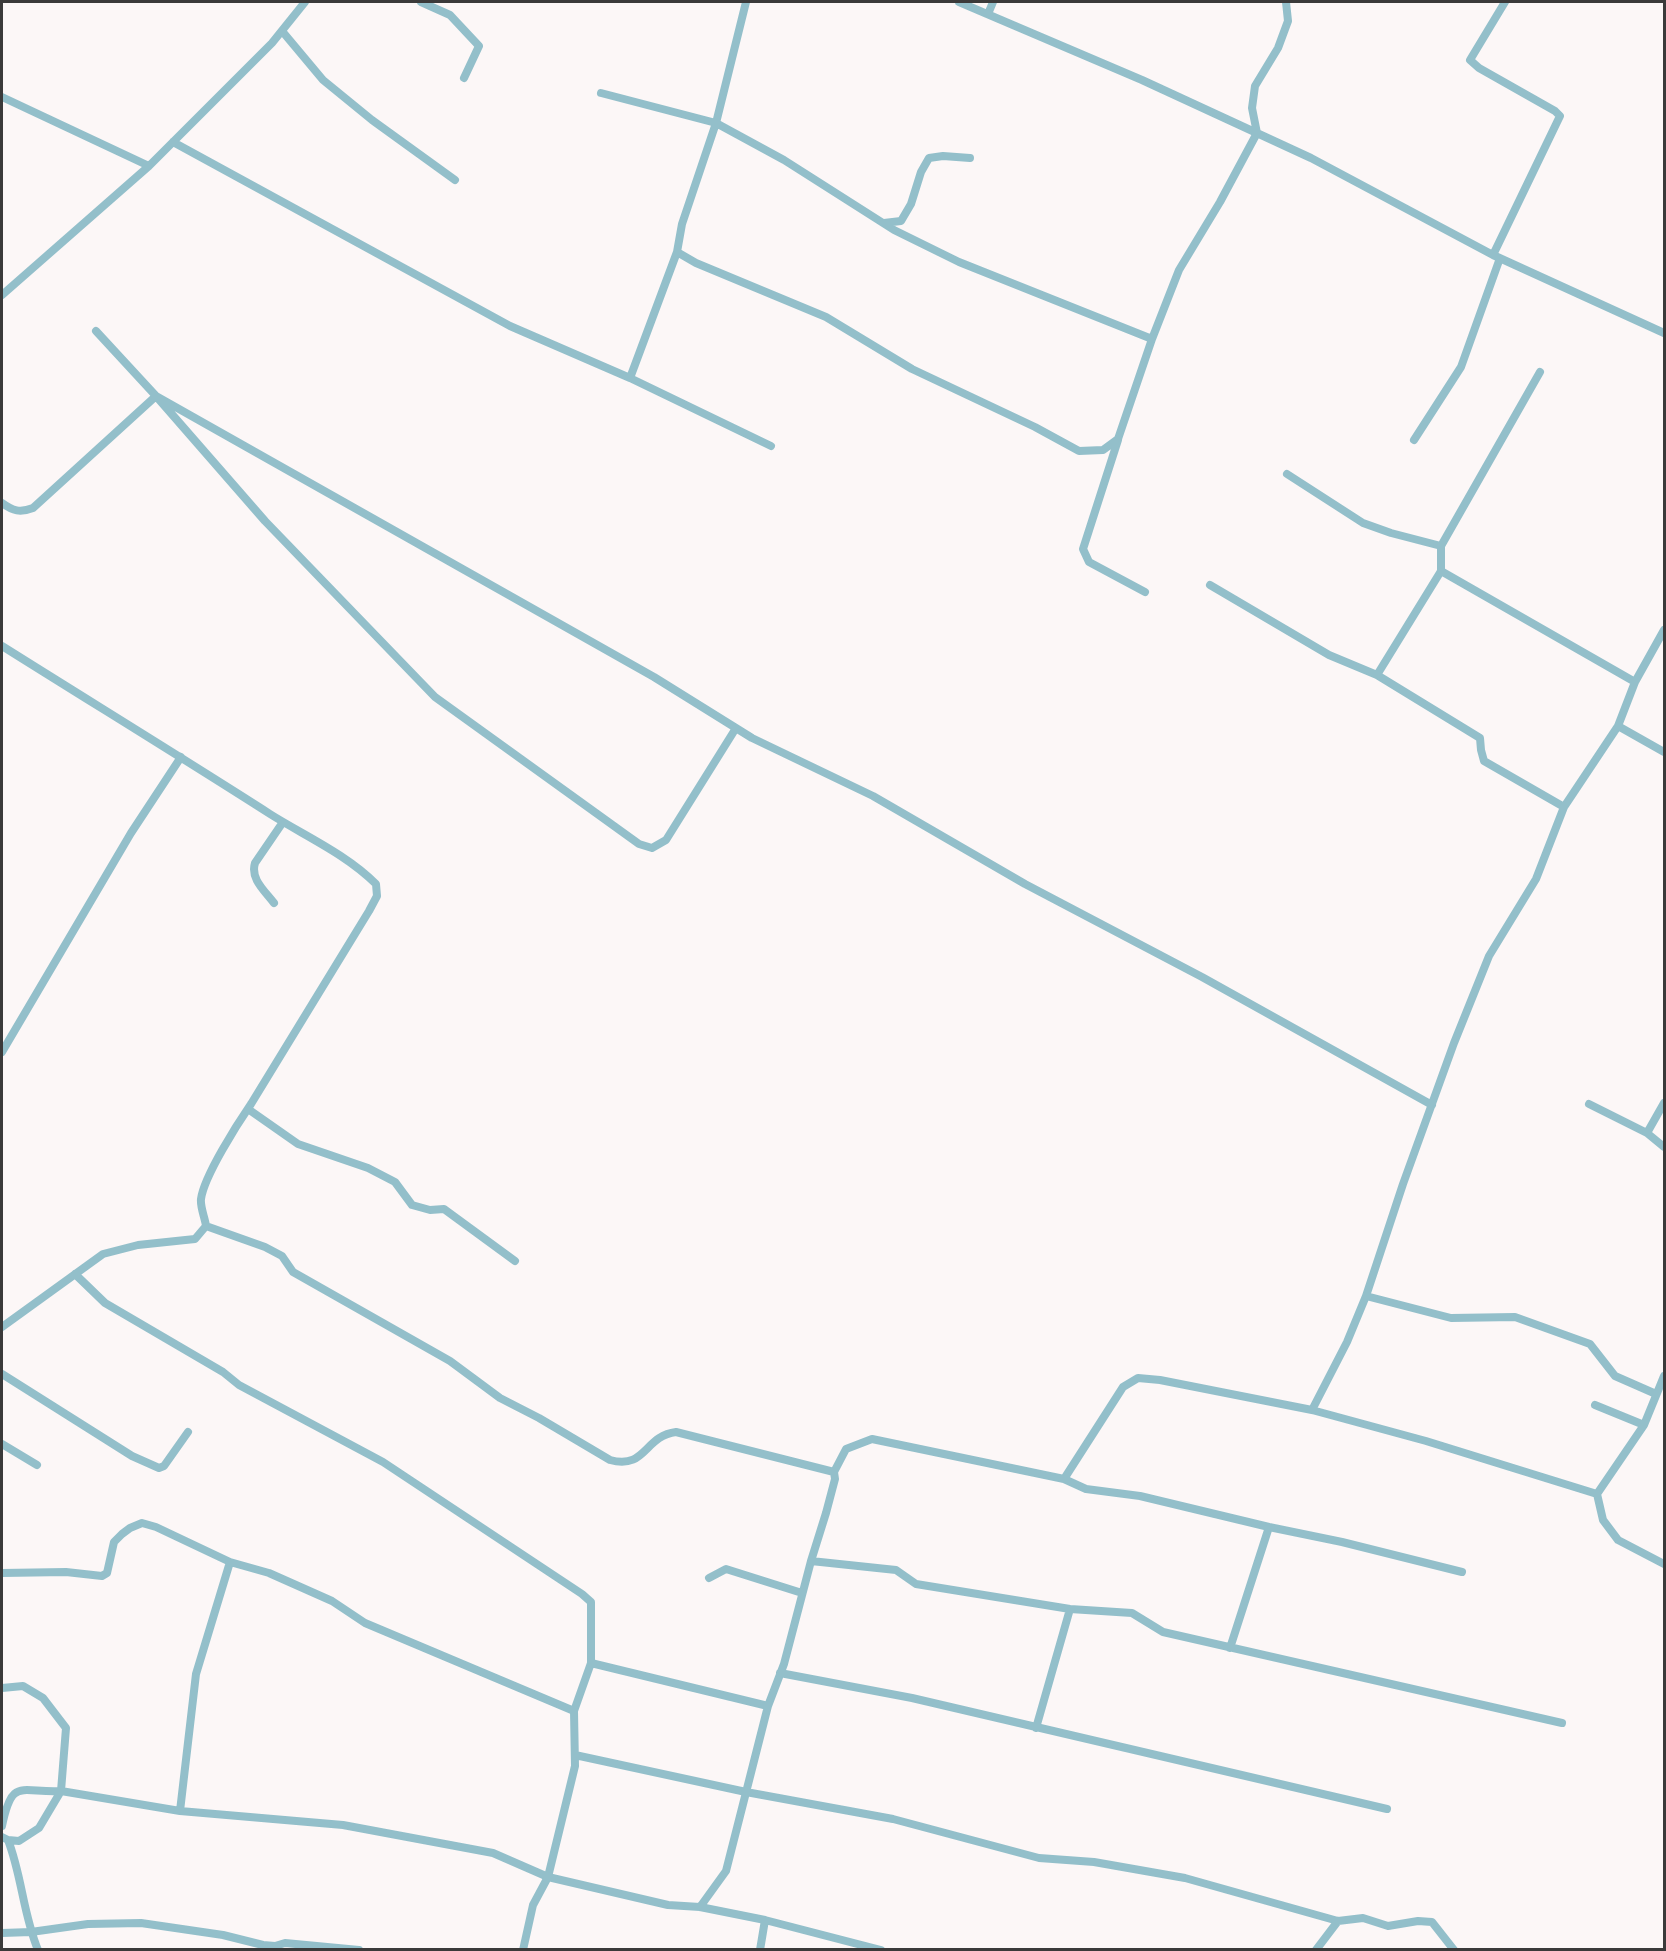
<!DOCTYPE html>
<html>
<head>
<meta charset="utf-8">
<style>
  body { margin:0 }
  #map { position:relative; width:1666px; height:1951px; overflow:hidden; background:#fcf7f7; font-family:Spectral,serif }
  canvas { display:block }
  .frame { position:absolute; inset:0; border:3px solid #3b3a3a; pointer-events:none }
</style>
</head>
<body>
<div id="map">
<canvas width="1666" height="1951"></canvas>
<div class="frame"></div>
</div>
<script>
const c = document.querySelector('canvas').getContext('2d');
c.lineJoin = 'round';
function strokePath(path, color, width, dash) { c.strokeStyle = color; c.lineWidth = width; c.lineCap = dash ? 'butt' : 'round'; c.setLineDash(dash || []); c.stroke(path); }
const street = new Path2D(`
  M421,2l29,13 29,31 -15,32
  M746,2l-30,121 -34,101 -5,28 19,11 130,54 86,52 123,58 44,24 24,-1 15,-11 34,-100 27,-69 41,-68 37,-69 -5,-25 3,-22 23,-38 10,-27 -2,-19
  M959,2l183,78 169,78 182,97 171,78
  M988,14l5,-12
  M282,31l41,49 49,40 83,60
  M601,93l115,30 68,37 110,70 65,32 193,77
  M2,97l147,69
  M173,142l337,184 120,52
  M884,223l17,-2 10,-17 10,-32 8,-14 14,-2 27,2
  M677,252l-47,126 141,68
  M1493,255l67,-139 -5,-5 -76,-43 -9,-8 35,-58
  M2,295l147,-129 123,-123 33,-41
  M96,331l60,65 109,125 170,176 204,147 13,4 14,-8 70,-112
  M1118,440l-35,109 6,13 56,30
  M1414,440l47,-73 39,-109
  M1287,474l76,49 28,10 50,13v25l-64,104
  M2,503c11,8 18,10 31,5l123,-112 498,281 98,61 121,58 152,88 177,93 230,128
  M1441,546l99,-174
  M1441,571l194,111
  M1210,585l119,70 48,20 103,63 1,12 3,11 80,46
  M2,646c89,56 179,111 268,168 35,22 76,40 106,70l1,12 -8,15 -118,193c-13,19 -47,72 -50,95 -1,8 4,19 5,27l59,21 17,9 11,16 157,89 50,37 39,20 71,42c36,10 34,-24 66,-28l158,40
  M1618,726l46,26
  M274,903c-9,-12 -24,-24 -19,-40l28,-41
  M2,1052l129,-219 50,-76
  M1664,1103l-17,30 17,14
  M1589,1104l58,29
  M248,1109l50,35 70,24 27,14 17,23 18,5 14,-1 71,52
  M75,1274l30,29 118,69 16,13 144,77 199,132 9,8v61
  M1366,1296l85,22 64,-1 75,27 25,32 41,18
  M2,1327l101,-73 35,-9 57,-6 11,-13
  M2,1374l130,82 27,12 5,-2 24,-34
  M1595,1405l49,20 20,-49
  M1312,1410l35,-68 19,-46 37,-112 51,-141 35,-87 47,-77 28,-72 54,-81 17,-44 29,-52
  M1644,1425l-47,69 6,26 15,20 46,24
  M2,1444l35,21
  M1064,1479l59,-92 15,-9 22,2 152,30 114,31 171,53
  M811,1561l85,9 20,14 154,25 62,4 31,19 399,91
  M2,1573l64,-1 36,4 5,-3 7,-31 8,-8 8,-6 12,-5 14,4 74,35 39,11 63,28 33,22 209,88
  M709,1578l17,-9 76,24
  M1230,1648l39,-121
  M780,1673l132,25 475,111
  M2,1688l21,-2 20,12 23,30 -5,63 119,20 163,14 150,28 55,24 120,28 32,2 65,13 116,30
  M1036,1728l34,-119
  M575,1755l171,37 147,27 146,39 55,4 91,16 153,43 25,-3 25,8 30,-5 14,1 22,28
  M180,1811l16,-137 34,-112
  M2,1826c10,-49 18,-33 59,-35l-22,37 -20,13 -11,-1
  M2,1837l6,3c14,36 15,74 30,110
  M700,1907l26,-36 42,-165 16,-42 27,-103 15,-48 9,-34 -1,-7 12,-23 26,-10 192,40 22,10 54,7 129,31 73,15 120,30
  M2,1933l29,-1 57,-8 53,-1 82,12 40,10 12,1 10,-3 74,7
  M523,1950l10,-45 15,-28 27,-111 -1,-55 17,-48 177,43
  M760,1950l5,-30
  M1316,1950l22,-29`);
strokePath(street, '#93bfca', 8);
</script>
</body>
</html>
